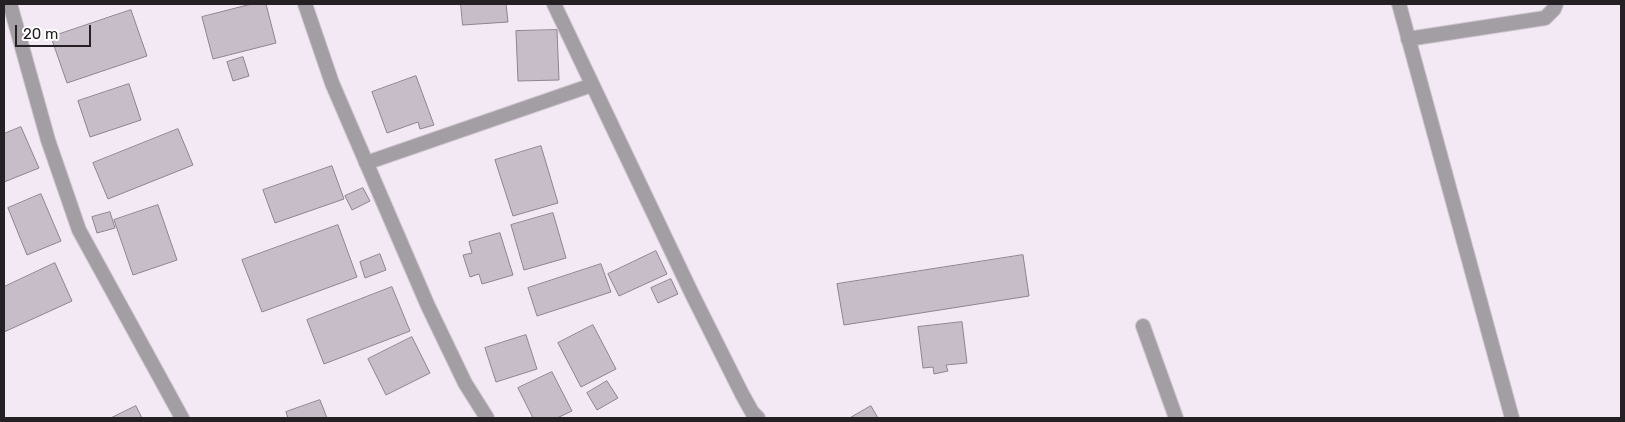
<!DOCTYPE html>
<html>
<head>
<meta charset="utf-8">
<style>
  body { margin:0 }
  #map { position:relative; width:1625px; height:422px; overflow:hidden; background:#f3e9f5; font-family:Rubik,sans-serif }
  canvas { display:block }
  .frame { position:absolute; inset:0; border:5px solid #242024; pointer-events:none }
  .scale { position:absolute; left:15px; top:25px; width:76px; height:22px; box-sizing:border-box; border:2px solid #242024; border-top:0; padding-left:6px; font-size:15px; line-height:18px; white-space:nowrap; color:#242024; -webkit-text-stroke:4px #fff; paint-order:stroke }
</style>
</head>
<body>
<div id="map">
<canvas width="1625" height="422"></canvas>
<div class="frame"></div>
<div class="scale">20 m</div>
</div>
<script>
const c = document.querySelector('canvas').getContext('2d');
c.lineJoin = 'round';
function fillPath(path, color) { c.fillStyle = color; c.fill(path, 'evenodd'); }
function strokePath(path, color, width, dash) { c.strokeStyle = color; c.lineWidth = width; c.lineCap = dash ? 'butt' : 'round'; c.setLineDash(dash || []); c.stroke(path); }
const building = new Path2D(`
  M252,4h14l10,39 -63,16 -11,-42z
  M461,4h45l2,18 -45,3z
  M131,10l16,46 -80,27 -16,-46z
  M557,30l2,50 -41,1 -2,-50z
  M243,57l6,19 -16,5 -6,-19z
  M416,76l18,49 -14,4 -2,-7 -31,11 -15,-41z
  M129,84l12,36 -51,17 -12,-36z
  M21,127l18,41 -35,14v-48z
  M178,129l15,36 -85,34 -15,-36z
  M541,146l17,57 -45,13 -18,-56z
  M332,166l12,33 -69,24 -12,-33z
  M363,188l7,13 -18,9 -7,-14z
  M41,194l20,47 -34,14 -19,-47z
  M158,205l19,55 -44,15 -19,-55z
  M110,212l5,16 -18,5 -5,-16z
  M553,213l13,45 -42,12 -13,-45z
  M338,225l19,52 -95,35 -20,-52z
  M500,233l13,42 -31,9 -3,-10 -9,3 -7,-22 9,-2 -3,-11z
  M656,251l11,23 -48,22 -11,-22z
  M380,254l6,16 -21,8 -5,-16z
  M1023,255l6,41 -185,29 -7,-41z
  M55,263l17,38 -68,31v-45z
  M601,264l10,28 -74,24 -9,-28z
  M671,279l7,15 -20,9 -7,-15z
  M392,287l18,44 -86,33 -17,-44z
  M962,322l5,41 -21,2 2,6 -14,3 -1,-7 -10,1 -5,-41z
  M593,325l23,44 -35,18 -23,-44z
  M526,335l11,34 -41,13 -11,-34z
  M412,337l18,36 -44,22 -18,-36z
  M552,372l20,39 -15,7h-24l-15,-30z
  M607,381l11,17 -21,12 -10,-17z
  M320,400l7,18h-39l-2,-6z
  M136,406l6,12h-31z
  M871,406l7,12h-28z`);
const minor = new Path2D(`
  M10,4l38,136 31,90 103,188
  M305,4l27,79 96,223 37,77 22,35
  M554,4l138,290 50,100 10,18 6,6
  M1408,39l137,-21 9,-9 2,-5
  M366,163l226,-78
  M1143,326l33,92`);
const tertiary = new Path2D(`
  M1399,4l113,414`);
fillPath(building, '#c6bdc8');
strokePath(building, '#8d848e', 1);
strokePath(minor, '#cec5cf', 16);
strokePath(tertiary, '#cec5cf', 16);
strokePath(minor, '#a29ea3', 14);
strokePath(tertiary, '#a29ea3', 14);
</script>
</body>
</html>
